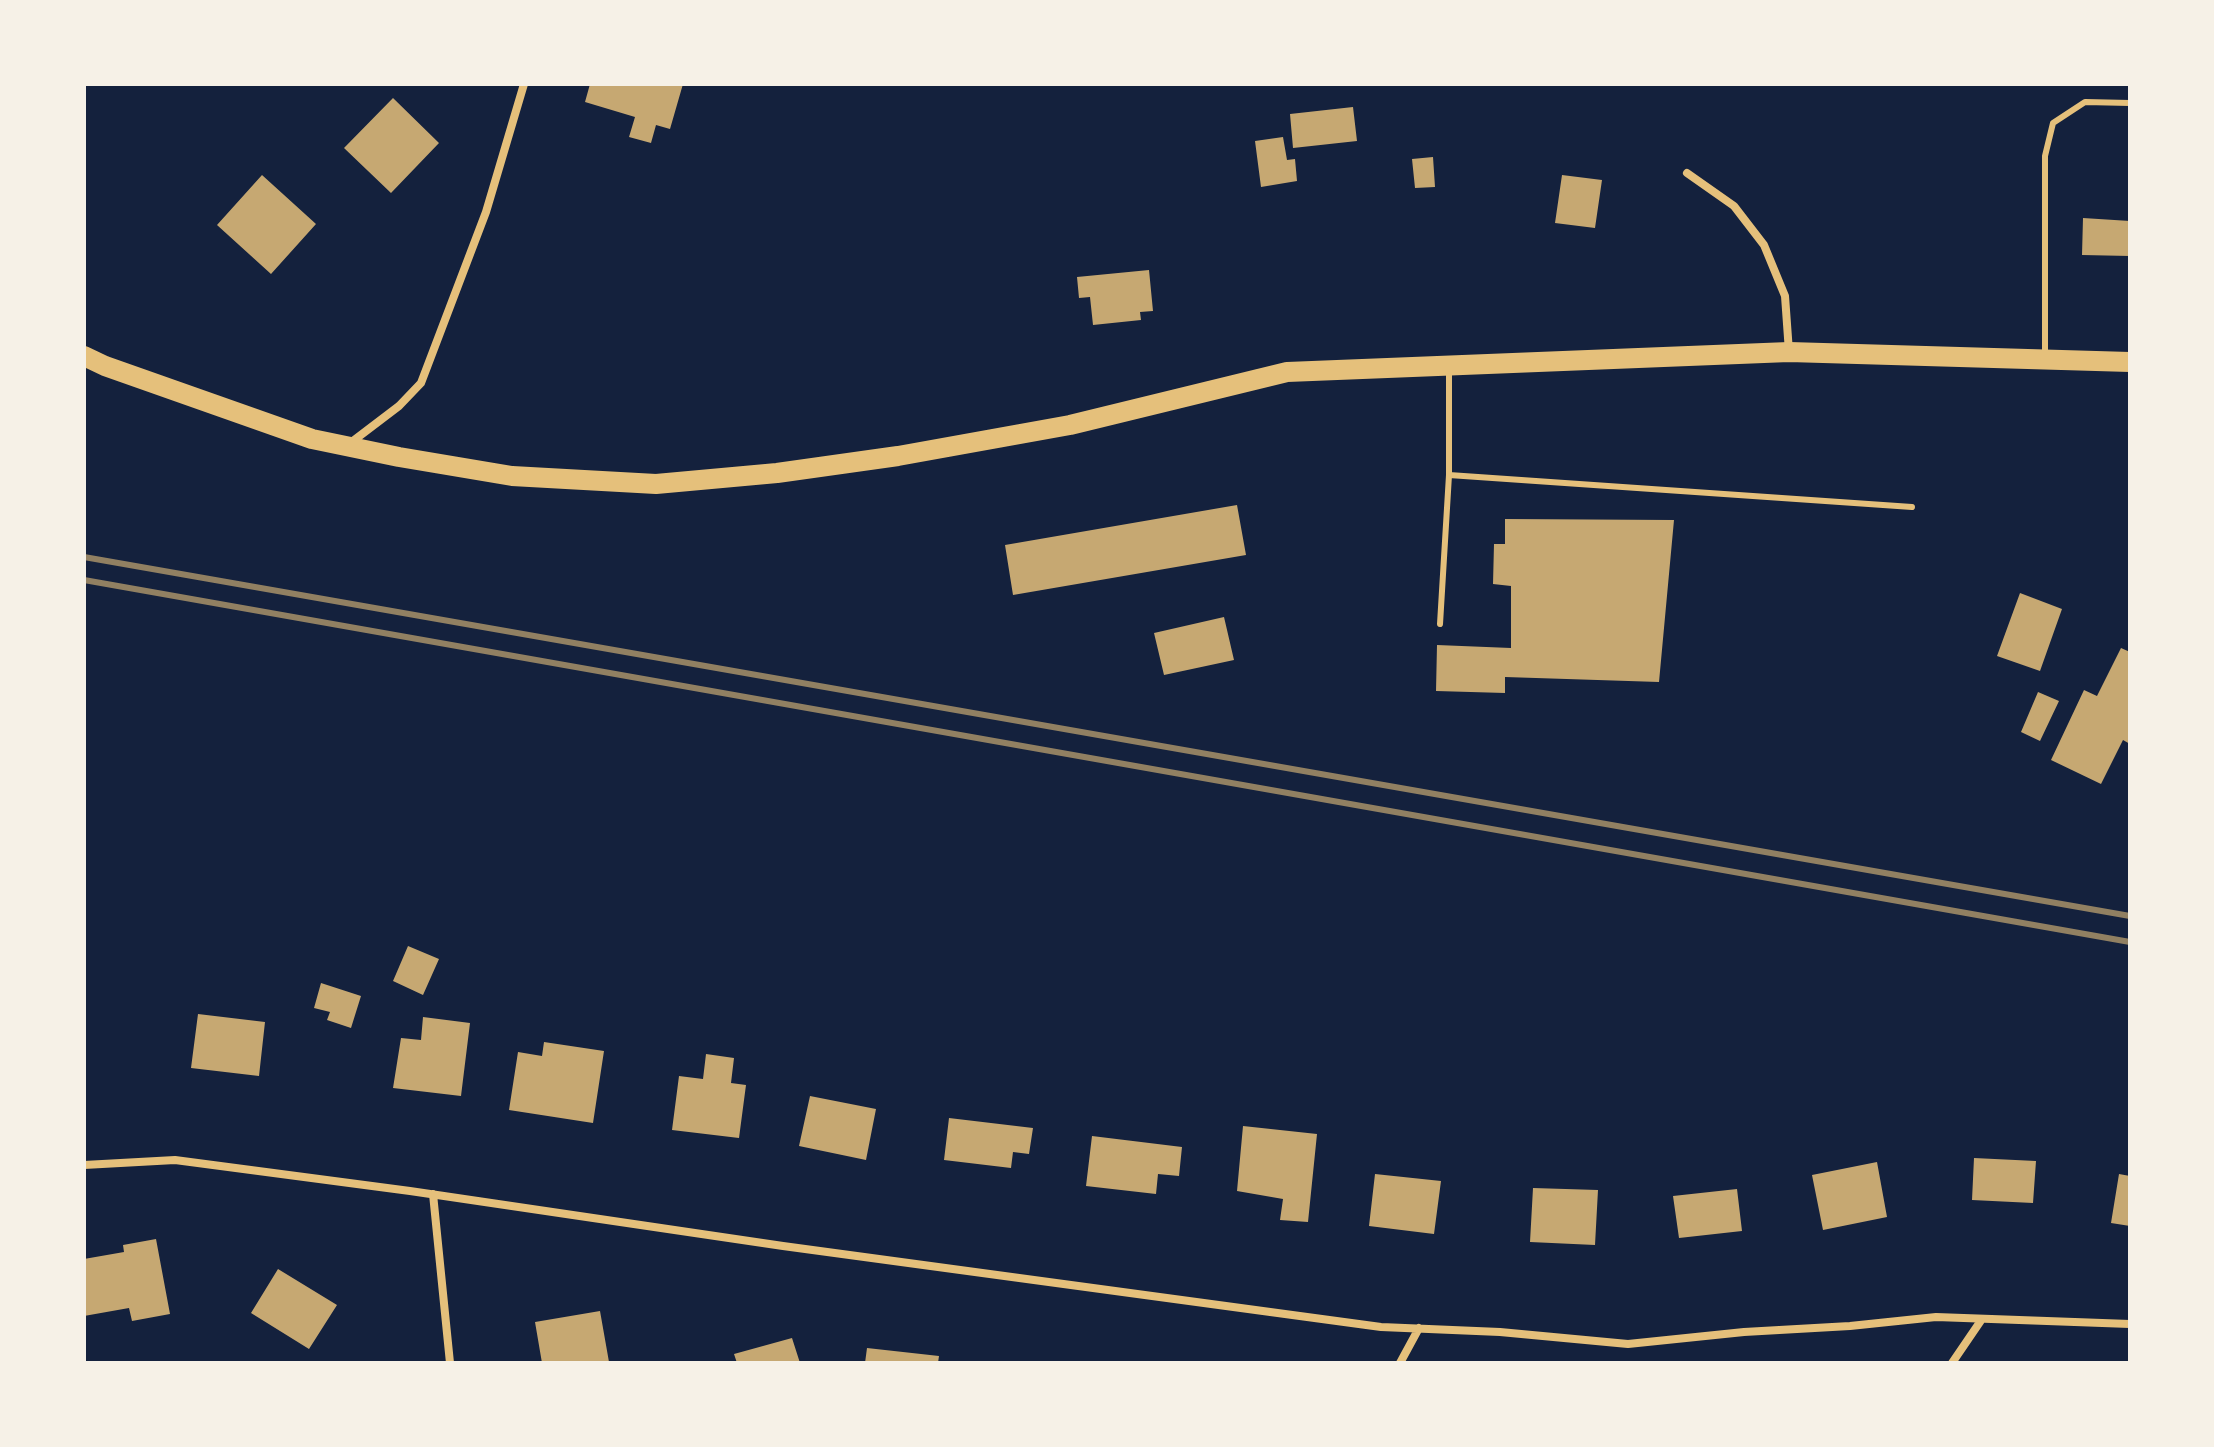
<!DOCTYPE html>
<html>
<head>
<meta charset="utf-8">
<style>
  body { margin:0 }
  #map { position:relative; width:2214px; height:1447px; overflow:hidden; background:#14213d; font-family:"Exo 2",sans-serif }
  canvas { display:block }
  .frame { position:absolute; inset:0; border:86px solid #f6f1e7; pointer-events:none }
</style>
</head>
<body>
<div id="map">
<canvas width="2214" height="1447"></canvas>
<div class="frame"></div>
</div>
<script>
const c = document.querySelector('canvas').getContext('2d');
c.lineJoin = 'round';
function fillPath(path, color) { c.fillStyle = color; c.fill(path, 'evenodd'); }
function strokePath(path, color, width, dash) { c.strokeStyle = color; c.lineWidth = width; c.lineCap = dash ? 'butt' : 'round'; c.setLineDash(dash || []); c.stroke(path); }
const building = new Path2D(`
  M590,84h93l-13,45 -14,-4 -5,18 -22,-6 6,-20 -50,-15z
  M393,98l46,45 -48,50 -47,-45z
  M1353,107l4,34 -64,7 -3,-34z
  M1283,137l4,23 8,-1 2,22 -36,6 -6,-46z
  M1433,157l2,30 -20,1 -3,-29z
  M262,175l54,49 -45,50 -54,-49z
  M1562,175l40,5 -7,48 -40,-5z
  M2083,218l47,3v35l-48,-1z
  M1149,270l4,41 -13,1 1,8 -48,5 -3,-28 -11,1 -2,-21z
  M1237,505l9,50 -233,40 -8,-50z
  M1505,519l169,1 -15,162 -154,-5v16l-69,-2 1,-46 74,3v-62l-18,-2 1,-40h11z
  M2020,593l42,16 -22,62 -43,-15z
  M1224,617l10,43 -70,15 -10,-42z
  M2121,648l9,4v92l-7,-4 -22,44 -50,-24 33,-70 13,6z
  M2038,692l21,9 -19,40 -19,-9z
  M408,946l31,13 -16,36 -30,-14z
  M321,983l40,13 -10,32 -24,-8 3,-8 -16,-4z
  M198,1014l67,8 -6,54 -68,-8z
  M423,1017l47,6 -9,73 -68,-8 8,-50 20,2z
  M544,1042l60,9 -11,72 -84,-13 9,-58 24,4z
  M706,1054l28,4 -3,25 15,2 -7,53 -67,-8 7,-54 24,3z
  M810,1096l66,13 -10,51 -67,-14z
  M949,1118l84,10 -4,26 -16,-2 -2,16 -67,-8z
  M1243,1126l74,8 -9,88 -28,-2 3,-21 -46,-8z
  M1092,1136l90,11 -3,29 -21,-2 -2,20 -70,-8z
  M1974,1158l62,3 -3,42 -61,-3z
  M1877,1162l10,55 -64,13 -11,-55z
  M1375,1174l66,7 -7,53 -65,-8z
  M2119,1174l11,2v50l-19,-3z
  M1533,1188l65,2 -3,55 -65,-3z
  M1737,1189l5,42 -63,7 -6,-42z
  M156,1239l14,75 -38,7 -3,-13 -45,8v-57l40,-7 -1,-7z
  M278,1269l59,36 -28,44 -58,-36z
  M600,1311l9,51 -67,1 -7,-41z
  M792,1338l8,25h-63l-3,-9z
  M867,1348l72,8 -1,7h-73z`);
const service = new Path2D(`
  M2045,355v-199l8,-33 32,-21 45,1
  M1449,475l463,32
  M1440,624l9,-149v-106`);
const minor = new Path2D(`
  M1687,173l47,33 30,39 21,51 4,56
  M349,444l50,-38 22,-23 65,-171 38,-128
  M84,1165l91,-5 235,31 373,55 598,81 119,5 128,12 116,-12 106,-6 86,-9 194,7
  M433,1194l17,169
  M1400,1363l19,-35
  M1952,1363l30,-44`);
const primary = new Path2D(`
  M84,356l21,10 207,73 87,18 113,19 144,8 121,-11 121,-17 172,-31 217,-53 502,-20 341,10`);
const rail = new Path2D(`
  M84,557l2046,359
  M84,580l2046,362`);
fillPath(building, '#c6a872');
strokePath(service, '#e5c07b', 6);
strokePath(minor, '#e5c07b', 8);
strokePath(primary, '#e5c07b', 20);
strokePath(rail, '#918062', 6);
</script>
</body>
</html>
